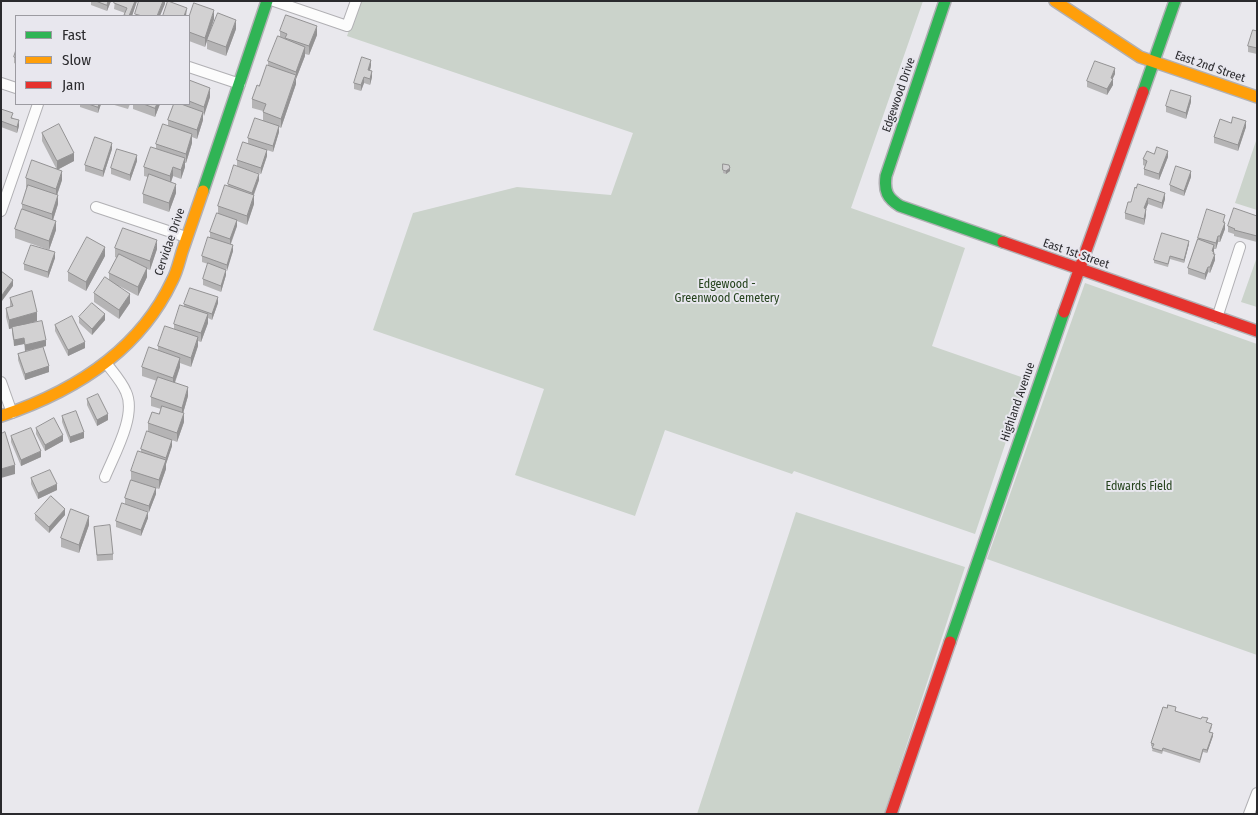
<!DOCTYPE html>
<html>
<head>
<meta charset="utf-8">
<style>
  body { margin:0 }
  #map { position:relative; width:1258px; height:815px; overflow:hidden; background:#e9e8ed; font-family:"Fira Sans Condensed",sans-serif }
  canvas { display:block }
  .frame { position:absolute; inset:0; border:2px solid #2a2a2d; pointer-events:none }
  .legend { position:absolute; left:15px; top:15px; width:175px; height:90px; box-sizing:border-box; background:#e8e7ee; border:1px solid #9c9ba1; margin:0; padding:6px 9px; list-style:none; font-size:15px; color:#2a2a2d }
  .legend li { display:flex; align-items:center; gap:10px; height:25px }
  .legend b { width:25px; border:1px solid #9c9ba1 }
</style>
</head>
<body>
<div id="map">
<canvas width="1258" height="815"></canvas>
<div class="frame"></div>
<ul class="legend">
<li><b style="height:6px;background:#30b455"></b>Fast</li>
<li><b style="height:6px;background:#ff9f0a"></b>Slow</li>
<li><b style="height:6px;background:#e5322d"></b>Jam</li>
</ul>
</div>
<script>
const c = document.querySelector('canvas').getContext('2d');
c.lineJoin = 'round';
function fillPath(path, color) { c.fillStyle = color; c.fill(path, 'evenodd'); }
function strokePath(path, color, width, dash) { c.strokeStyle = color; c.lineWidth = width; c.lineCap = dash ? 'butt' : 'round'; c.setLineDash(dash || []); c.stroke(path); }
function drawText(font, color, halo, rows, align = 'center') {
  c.font = font + ' "Fira Sans Condensed",sans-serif'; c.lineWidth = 4; c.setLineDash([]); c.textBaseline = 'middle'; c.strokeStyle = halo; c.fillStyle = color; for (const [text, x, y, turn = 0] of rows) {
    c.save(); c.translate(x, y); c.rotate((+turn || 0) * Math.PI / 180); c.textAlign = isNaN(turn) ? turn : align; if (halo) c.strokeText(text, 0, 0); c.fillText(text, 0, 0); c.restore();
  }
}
const green = new Path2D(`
  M359,1h564l-72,207 114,40 -33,98 95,33 -52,155 -181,-63 -2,3 -127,-44 -30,86 -120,-41 29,-86 -171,-59 40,-117 104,-26 94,8 22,-62 -286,-97z
  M1257,138v72l-22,-7z
  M1257,257v50l-16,-5z
  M1085,283l172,61v311l-270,-96z
  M796,512l169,55 -81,247h-187z`);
const street = new Path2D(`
  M274,1l73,25 9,-25
  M189,67l51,17
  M1,83l15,5
  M96,207l90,30
  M1,211l37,-107
  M1217,318l23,-71
  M1,382l11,31
  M105,477c9,-22 32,-62 21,-85 -4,-10 -13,-20 -20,-29
  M1249,814l8,-21`);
const fast = new Path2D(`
  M945,1l-59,175c-2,15 1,22 14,30l103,36
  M1143,92l32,-91
  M203,191l64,-190
  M950,642l114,-330`);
const slow = new Path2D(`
  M1055,1l85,56 117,40
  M1,416c72,-24 138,-65 171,-135 5,-9 7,-19 10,-29 7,-20 14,-41 21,-61`);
const jam = new Path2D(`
  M1003,242l254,89
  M1064,312l79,-220
  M891,814l59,-172`);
const wall = new Path2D(`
  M91,1h20l-4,10 -16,-6z
  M115,1h22l-5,15h-8l1,-3 -11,-4z
  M189,17l25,2 -9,28 -16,-6z
  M236,29l-10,27 -19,-7v-9z
  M280,31l37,4 -8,20 -4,-1v2l-9,23v5l-15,44 -2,-1v5l-6,20 -6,-2v6l-6,18 -19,-6 17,12 -5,15v9l-7,21 -10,-4v5l-6,18 2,7 -7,20v4l-5,17 -18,-7v-6l5,-15 -6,-2v-6l8,-19v-5l8,-19v-7l19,-40v-6l11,-16v-6l15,-17v-10l-11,-3v-9l7,-13 9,-21v-4l12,-24z
  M1257,31v23l-9,-2v-6z
  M16,50v14l-2,-1v-6z
  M371,66l-1,5 2,6 -2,8 -6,-2 -3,8 -7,-2v-6z
  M1115,74l-2,4v7l-6,10 -20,-8v-6z
  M189,80l21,17 -7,19v4l-6,19 -5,-2v6l-6,20h-1v4l-4,12 -8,-3 -2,6 5,11 -7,19 -26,-9v-9l5,-17 -4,-1v-9l12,-19v-4l12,-18v-6l6,-16h15z
  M1191,102l-5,17 -20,-7v-6z
  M80,104h21l-3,9 -18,-6z
  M111,104h19l-2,5z
  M133,104h27l-5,13 -22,-8z
  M1,109l12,9 6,8 -2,7 -16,-6z
  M1246,127l-8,24 -24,-8v-6z
  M42,133l32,28 -15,8 3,11 -5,15 1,9 -5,16 3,10 -7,20 -34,-12v-9l7,-19v-6l5,-16 -1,-1v-9l30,-10 -14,-27z
  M112,149l-9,28 -18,-6v-6z
  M1154,154l14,3 -9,23 -15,-5v-6l1,-3 -2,-1v-6z
  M137,161l-7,20 -19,-7v-6z
  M723,164l7,7 -4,3 -3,-1z
  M1191,177l-7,19 -14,-5v-6z
  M1136,188l29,11 -3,10 -14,-5 -2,5v6l-2,10 -19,-6v-6l6,-11z
  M1257,216v26l-23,-6v-2l-6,-2v-6z
  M1225,221v8l-5,13h-2l-2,7h-2v5l1,6 -5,13 -2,-1 -3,8 -17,-6v-6l10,-30z
  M1189,244l-5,19 -14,-4 -2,8 -14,-4v-3z
  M115,248l42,1 -7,21 -3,-1v8l-9,19 -19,-10 11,17 -11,16 -25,-17v-9l15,-13v-7l8,-15 -2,-1z
  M105,256l-19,35 -18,-10v-9z
  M55,258l-7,20 -24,-8v-6z
  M10,298l27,23 -10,3 19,22 -3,1 6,25 -24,8 -7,-20v-6l24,-7 -17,4 -1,-7 -10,2 -2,-13v-5l-3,1 -3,-12v-9l4,-1z
  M218,303l-6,17 -4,-2v5l-7,19 -3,-1v5l-7,21 -11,-4v4l-5,16 13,13 -5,17 1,9 -7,20 -5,-2v6l-6,18v5l-7,20 -3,-1v6l-7,18 -24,-8v-6l6,-18v-9l10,-19v-3l7,-18v-8l11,-9 2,-5 -10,-3v-9l6,-16 -15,-5v-9l16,-17v-4l16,-17v-5l10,-17v-3z
  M79,317l26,3 -13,15 -13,-12z
  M55,325l30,23 -17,8 -13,-25z
  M87,399l21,21 -11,6 -10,-21z
  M62,416l22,22 -14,5 -8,-21z
  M36,428l27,13 -18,10 -9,-17z
  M11,436l30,21 -20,9 -10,-24z
  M31,478l26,12 -19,9 -7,-15z
  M35,514l30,1 -16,18 -14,-13z
  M148,518l-7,18 -25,-9v-6z
  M89,525l-10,28 -18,-6v-9z
  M94,527l19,27v6l-16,1z
  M1167,708l9,2v1l31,11 5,5 -2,5 3,4 -6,17 -4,-1 -3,11 -37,-12 -1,3 -10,-3 1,-4 -2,-1v-3z`);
const shadedWall = new Path2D(`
  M108,1h3l-4,10v-6z
  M135,1h2l-5,15h-3z
  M163,1h2v3l-5,12h-3z
  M187,8l-1,8h-2z
  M214,10v9l-9,28v-9z
  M236,20v9l-10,27v-9z
  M317,26v9l-8,20v-9z
  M305,47v9l-9,23v5l-15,44v-9l15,-42v-5z
  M371,60v6l-3,10v-6z
  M1115,68v6l-3,6 1,-1v6l-6,10v-6z
  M372,71v6l-2,8v-6z
  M364,77v6l-3,8v-6z
  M210,88v9l-6,19v-9z
  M1191,96v6l-5,17v-6z
  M99,104h2l-3,9v-6z
  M157,104h3l-5,13v-9z
  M203,112v8l-6,19v-9z
  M19,120v6l-2,7v-6z
  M1246,121v6l-8,24v-6z
  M279,126v6l-6,20v-6z
  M192,134v9l-6,20v-9z
  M112,143v6l-9,28v-6z
  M267,150v6l-6,18v-6z
  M1168,151v6l-9,23v-6z
  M74,153v8l-17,9v-9z
  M137,155v6l-7,20v-6z
  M185,158v9l-4,12v-9z
  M173,167v9l-3,9v-9z
  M730,168v3l-4,3v-3z
  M62,171v9l-6,18v-9z
  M1191,171v6l-7,19v-5z
  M259,174v6l-7,19v-6z
  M176,184v9l-7,19v-9z
  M1165,193v6l-3,10v-6z
  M58,195v9l-6,19v-9z
  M254,195v9l-7,21v-9z
  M1148,198v6l-4,10v-6z
  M1146,209v6l-2,10v-6z
  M237,220v6l-7,19v-6z
  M56,221v9l-7,20v-9z
  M1225,223v6l-5,13v-6z
  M1218,236v6l-2,7v-6z
  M157,240v9l-7,21v-9z
  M1189,241v3l-5,19v-3z
  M233,245v6l-6,20v-6z
  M1214,245v12l1,-3v6l-5,13 2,-22z
  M105,247v9l-19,35v-9z
  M55,252v6l-7,20v-6z
  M1208,267v5l-3,8v-6z
  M147,268v9l-9,19v-9z
  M226,270v5l-5,17v-6z
  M13,280v6l-11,15v-6z
  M130,294v9l-11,16v-9z
  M218,297v6l-6,17v-6z
  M37,312v9l-28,8v-9z
  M105,314v6l-13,15v-6z
  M208,314v9l-7,19v-9z
  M198,337v9l-7,21v-9z
  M24,338v6l-10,2v-6z
  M46,340v6l-21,5v-6z
  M85,342v6l-17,8v-6z
  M180,358v9l-7,20v-9z
  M49,366v6l-24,8v-6z
  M188,387v9l-6,21v-9z
  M184,413v9l-7,20v-9z
  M108,414v6l-11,6v-6z
  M84,432v6l-14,5v-6z
  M63,435v6l-18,10v-6z
  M172,440v6l-6,18v-6z
  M41,451v6l-20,9v-6z
  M166,460v9l-7,20v-9z
  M15,465v9l-14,4v-9z
  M57,484v6l-19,9v-6z
  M156,488v6l-7,18v-6z
  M65,509v6l-16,18v-6z
  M148,512v6l-7,18v-6z
  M89,516v9l-10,28v-8z
  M1213,733v3l-6,17v-3z`);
const building = new Path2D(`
  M96,1h12l-1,4z
  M115,1h20l-6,15 -5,-1 3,-7 -13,-5z
  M139,1h24l-6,15h-15l-7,-2z
  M168,1l19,7 -3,8h-21z
  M194,3l20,7 -9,28 -16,-6v-15z
  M218,13l18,7 -10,27 -19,-7z
  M286,15l31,11 -8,20 -24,-8 2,-4 -7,-3z
  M1253,30l4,1v17l-9,-2z
  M278,36l27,11 -9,25 -28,-11z
  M16,50v8l-2,-1z
  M362,57l9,3 -3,10 4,1 -2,8 -6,-2 -3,8 -7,-2z
  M1095,61l20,7 -4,10 2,1 -6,10 -20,-8z
  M267,65l29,10 -15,44 -18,-7 3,-8 -14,-5 5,-14 2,1z
  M189,80l21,8 -6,19 -15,-6z
  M1171,90l20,6 -5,17 -20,-7z
  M89,104h10l-1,3z
  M144,104h13l-2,4z
  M174,104h7l22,8 -6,18 -29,-10z
  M1,109l12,4 -2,5 8,2 -2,7 -16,-6z
  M1233,117l13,4 -8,24 -24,-8 6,-18 11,4z
  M255,118l24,8 -6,20 -25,-8z
  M59,124l15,29 -17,8 -15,-28z
  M163,124l29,10 -6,20 -30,-10z
  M95,137l17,6 -9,28 -18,-6z
  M243,142l24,8 -6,18 -24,-8z
  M151,147l34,11 -4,12 -8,-3 -3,9 -26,-9z
  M1157,147l11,4 -9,23 -15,-5 3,-8 -4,-2 4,-8 7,3z
  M117,149l20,6 -7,20 -19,-7z
  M32,160l30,11 -6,18 -30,-11z
  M723,164l6,1 1,3 -4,3 -3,-1z
  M234,165l25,9 -7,19 -24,-9z
  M1176,166l15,5 -7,20 -14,-6z
  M149,174l27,10 -7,19 -26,-9z
  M1138,184l27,9 -3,10 -14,-5 -4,10 2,1 -2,10 -19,-6 3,-11h3l4,-15 1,1z
  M28,185l30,10 -6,19 -30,-10z
  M225,185l29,10 -7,21 -29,-10z
  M1234,208l23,8v20l-23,-6 1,-1 -7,-3z
  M22,209l34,12 -7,20 -34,-12z
  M1207,209l18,6 -2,7 2,1 -5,13h-2l-2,7 -18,-5z
  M217,213l20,7 -7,19 -20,-7z
  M123,228l34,12 -7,21 -35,-13z
  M1162,233l27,8 -5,19 -14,-4 -2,8 -14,-4z
  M87,237l18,10 -19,35 -18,-10z
  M208,237l25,8 -6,20 -25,-9z
  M1198,239l16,6 -2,6 2,1 -1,2h2l-5,13h-2l-3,7 -17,-6z
  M31,245l24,7 -7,20 -24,-8z
  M119,254l28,14 -9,19 -29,-14z
  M208,263l18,7 -5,16 -18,-7z
  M1,271l12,9 -11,15 -1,-1z
  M105,277l25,17 -11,16 -25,-17z
  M190,288l28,9 -6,17 -28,-10z
  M32,291l5,21 -28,8 -3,-12 7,-2 -3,-8z
  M92,303l13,11 -13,15 -13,-12z
  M180,305l28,9 -7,19 -27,-9z
  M72,316l13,26 -17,8 -13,-25z
  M42,321l4,19 -21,5 -1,-7 -10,2 -2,-13z
  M165,326l33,11 -7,21 -33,-12z
  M43,347l6,19 -24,8 -7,-20z
  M149,347l31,11 -7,20 -31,-11z
  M158,377l30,10 -6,21 -31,-11z
  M98,394l10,20 -11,6 -10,-21z
  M162,406l22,7 -7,20 -29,-10 4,-11 7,2z
  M76,411l8,21 -14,5 -8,-21z
  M54,418l9,17 -18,10 -9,-17z
  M31,428l10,23 -20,9 -10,-24z
  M147,431l25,9 -6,18 -25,-9z
  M5,432l10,33 -14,4v-35z
  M138,451l28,9 -7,20 -28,-9z
  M50,470l7,14 -19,9 -7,-15z
  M131,480l25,8 -7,18 -24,-8z
  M51,496l14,13 -16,18 -14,-13z
  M122,503l26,9 -7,18 -25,-9z
  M71,509l18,7 -10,29 -18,-7z
  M110,525l3,29 -16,1 -3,-28z
  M1168,705l8,2 -1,4 26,8 1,-2 6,1 -2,4 6,2 -3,8 4,1 -6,17 -4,-1 -3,11 -37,-12 -1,3 -10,-3 2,-4 -3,-1 12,-36 4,1z`);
const streetNames = [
  ["East 2nd Street",1210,67,19],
  ["Edgewood Drive",899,95,-71],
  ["Cervidae Drive",170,242,-71],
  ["East 1st Street",1076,254,19],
  ["Highland Avenue",1018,402,-71]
];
const parkNames = [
  ["Edgewood -",727,285],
  ["Greenwood Cemetery",727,299],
  ["Edwards Field",1139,487]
];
fillPath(green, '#cbd3cb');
strokePath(street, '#b1b0b4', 12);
strokePath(fast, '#b1b0b4', 14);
strokePath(slow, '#b1b0b4', 14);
strokePath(jam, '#b1b0b4', 14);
strokePath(street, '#fcfcfc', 10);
strokePath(fast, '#30b455', 11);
strokePath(slow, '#ff9f0a', 11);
strokePath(jam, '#e5322d', 11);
fillPath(wall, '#b5b4b5');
fillPath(shadedWall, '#939293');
fillPath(building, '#d2d1d2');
strokePath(building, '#939293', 1);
drawText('12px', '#2a2a2d', '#e8e7ee', streetNames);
drawText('12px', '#24421c', '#e8e7ee', parkNames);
</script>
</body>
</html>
